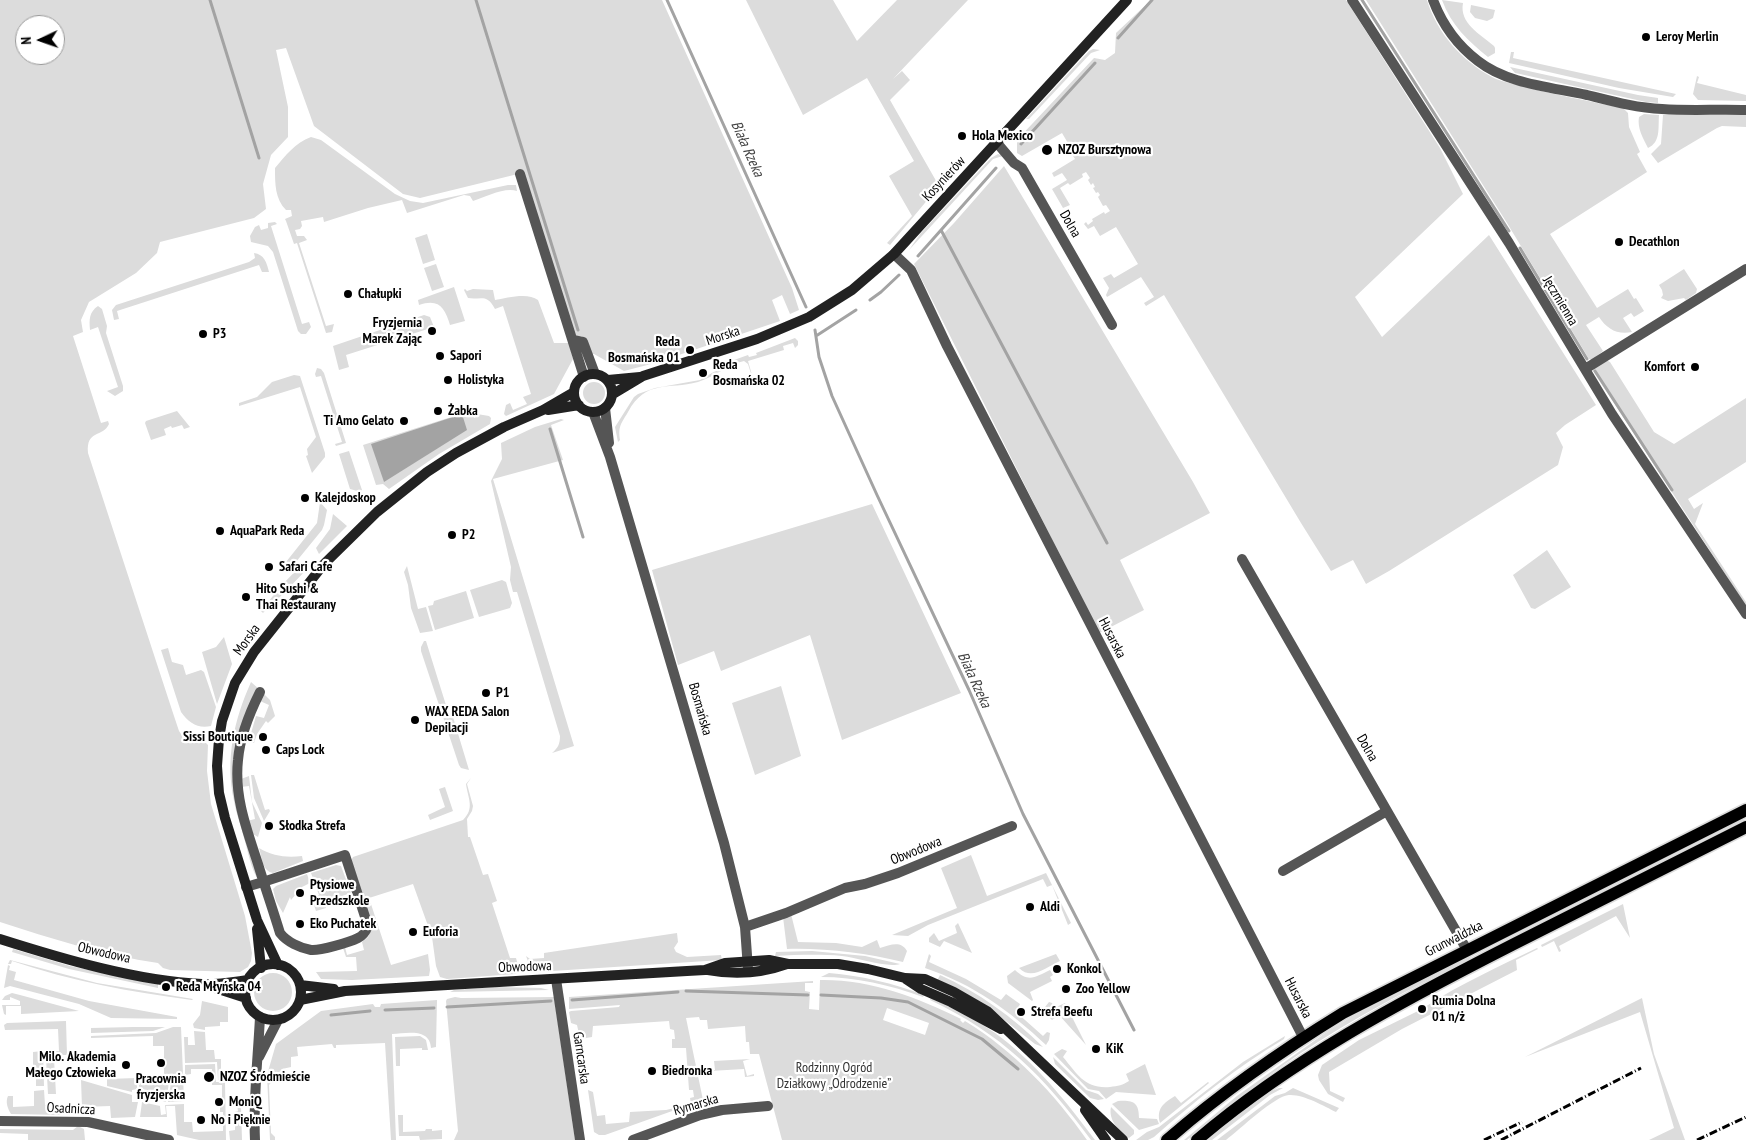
<!DOCTYPE html>
<html>
<head>
<meta charset="utf-8">
<style>
  body { margin:0 }
  #map { position:relative; width:1746px; height:1140px; overflow:hidden; background:#fff; font-family:"PT Sans Narrow",sans-serif }
  canvas { display:block }
  .north { position:absolute; left:15px; top:15px; width:50px; height:50px; box-sizing:border-box; background:#fff; border:1px solid #999; border-radius:50%; rotate:267deg; font-size:14px; font-weight:700; line-height:20px; text-align:center; color:#000 }
  .north::after { content:''; display:block; margin:auto; width:18px; height:22px; background:#000; clip-path:polygon(50% 0,100% 100%,50% 72%,0 100%) }
</style>
</head>
<body>
<div id="map">
<canvas width="1746" height="1140"></canvas>
<div class="north">N</div>
</div>
<script>
const c = document.querySelector('canvas').getContext('2d');
c.lineJoin = 'round';
function fillPath(path, color) { c.fillStyle = color; c.fill(path, 'evenodd'); }
function strokePath(path, color, width, dash) { c.strokeStyle = color; c.lineWidth = width; c.lineCap = dash ? 'butt' : 'round'; c.setLineDash(dash || []); c.stroke(path); }
function drawText(font, color, halo, rows, align = 'center') {
  c.font = font + ' "PT Sans Narrow",sans-serif'; c.lineWidth = 4.5; c.setLineDash([]); c.textBaseline = 'middle'; c.strokeStyle = halo; c.fillStyle = color; for (const [text, x, y, turn = 0] of rows) {
    c.save(); c.translate(x, y); c.rotate((+turn || 0) * Math.PI / 180); c.textAlign = isNaN(turn) ? turn : align; if (halo) c.strokeText(text, 0, 0); c.fillText(text, 0, 0); c.restore();
  }
}
const green = new Path2D(`
  M0,0h662l130,288 7,22 -9,4 -8,-19 -10,5 8,21 -125,42 -31,8 -30,-17h-3l-9,-18h-7l-53,-163 -102,25 -17,-4 -89,-68 -28,-78 -10,2 12,57v30l-17,18 -8,29 3,25 -12,9 -94,24 -3,11 -21,20 -47,29 -8,18 2,12 -10,4 28,87 7,-2 1,3c-6,14 -23,5 -21,29l84,257 7,21 4,6 22,5 3,3 -1,26 4,33 34,112 7,37 -1,8 -3,6 -8,5 -70,-2 -7,-2 -5,-5c-54,-8 -106,-24 -158,-41zM25,25h30v30h-30z
  M746,0h87l24,41 40,-41h71l-75,79 9,-8 8,9 -20,20 49,86 -49,59 -3,-2 25,-27 -23,-40 25,-15 -47,-83 -64,37z
  M1151,0h195l94,148 23,46 -108,103 27,40 107,-102 107,170 -31,20 -9,8 7,14 -5,18 -169,106 -23,13 -13,-24 -22,11 -30,-48 -137,-228 -18,11 -2,-3 10,-6 -13,-20 -34,20 -1,-2 3,-7 -6,-10 8,-4 3,4 24,-14 -22,-37 -16,9 -6,-10 -6,3 -4,-5 2,-2 2,3 5,-4 -1,-2 12,-7 1,2 5,-3 -4,-6 -3,1 -5,-9 2,-2 -2,-3 -2,1 -3,-5 2,-1 -2,-4 -2,2 -3,-5 2,-2 -4,-6 -4,2 1,3 -13,8 -2,-2 -8,5 10,17 -7,3 -11,-19 15,-9 -5,-7 -8,4 -2,-4 23,-14 -5,-8 2,-1 -10,-17 -40,23 -5,-3v-13l77,-82 11,2 10,-7 1,-20z
  M1366,0h61c10,33 35,61 65,77 9,5 20,6 30,9 33,9 67,15 101,22l5,5 1,14 11,25 -3,2 10,18 -97,62 47,74 31,-19 6,10 2,-1 8,13 -10,6 -3,-4 -8,5 9,14c-15,3 -25,-3 -33,-15l-13,8 17,26 -11,9 -3,-1 -82,-136z
  M1442,0l21,3c-4,20 17,31 31,43l1,2v5l-7,4c-20,-16 -37,-32 -46,-57z
  M1471,5l24,5 -2,8 -6,3 -12,-3 -5,-6z
  M1093,49l7,1 -9,3 -62,66h-3l63,-68z
  M1511,52h3l-1,6 163,36 -3,3 -54,-9 -110,-25z
  M1510,67l128,28 20,3v5l-12,-1 -126,-28 -5,-1z
  M1697,76l2,1 -2,6 49,12v6l-48,-1 -5,-6z
  M1644,114l15,1c-1,13 2,27 -11,33 -5,-10 -11,-20 -9,-31z
  M1663,115h83v12l-24,-1 -5,2 -59,35 -7,-9 10,-10z
  M311,137l10,3 74,54 15,7 13,2 85,-18h8l1,6c-13,-4 -31,6 -44,10l-3,-5 -6,-1 -57,18 -5,-13 -34,8 -44,14 -1,-5 -22,4 1,5 -2,3 -5,1 2,6h7l3,4 -8,3 27,83 8,-2 -2,8 -6,1 -29,-90 -3,1 -8,-23 -1,-2 7,-3 -1,-6h-5c-11,-11 -11,-26 -11,-42 11,-13 20,-25 36,-31z
  M998,154l5,2 -10,3 -84,91 11,-16 71,-76z
  M1004,166l189,316 17,31 -90,47 24,50 -45,23 -185,-369 40,-41z
  M275,222l2,2 -6,2 31,98 7,-2 2,5 -5,7h-5l-3,-3 -25,-79 -5,-6 -17,-4 -1,-6 5,-9 4,-2 2,5 7,-2v-5z
  M427,234l8,26 -12,4 -8,-26z
  M254,253c10,1 13,10 15,19h-7l-3,-7 -142,46 2,8 -5,1 -2,-10 4,-5 133,-43 6,-4z
  M436,264l8,23 -12,4 -8,-23z
  M1684,269l13,20 -1,4 -10,7 -2,-2 -16,3 -7,-3 2,-3 -1,-5 -3,-5z
  M454,287l11,34 -15,4c-5,-17 -11,-27 -31,-20l-1,-5z
  M465,289l2,2 6,-2 20,1 2,10c11,-2 33,-8 43,0l16,43h15l4,16 -19,35 -48,22 -2,-2 2,-9 4,-2 3,7 14,-6 -4,-7 8,-3 -28,-88 -8,3c-8,-16 -14,-9 -27,-11l-4,-8z
  M98,306l4,3 5,17 -1,7 17,53v5l-8,5 -8,-5 11,-4 -20,-60 -8,3c-1,-10 -1,-18 8,-24z
  M424,315l6,2 4,10 -88,28 3,12 -10,3 -6,-24z
  M795,338l3,3v4l-3,3 -2,-5 -10,3 1,4 -36,11 6,21 -8,2 -1,-2 8,-2 -5,-16 -4,-3c-17,4 -30,16 -46,21 -30,8 -52,-3 -70,30 -7,12 -10,14 -8,28l-2,2 -3,-15 19,-30 4,-3 17,-6 45,-8 34,-20 14,-5 1,2 8,-2 -1,-2z
  M1606,360l4,2 44,70 20,12 72,-46v64l-58,37 6,10 9,-6 -8,21 51,78v4l-153,-235 1,-4z
  M317,368l4,1 3,4 22,70 -10,3 -1,-2 7,-2 -21,-66 -5,1 -1,-3z
  M294,375l6,1 1,3 24,74v4l-13,16 -6,-17 2,-1 -1,-6 9,-12 -16,-50 -61,19v-3l18,-6 15,-15z
  M583 393a11 11 0 1 1 22 0a11 11 0 1 1-22 0Z
  M177,411l13,16 -6,2 -2,-4 -10,3 -1,-2 -7,3 2,6 -15,5 -6,-17 1,-2z
  M467,412l6,1 -1,3 3,2 2,-4 12,2 2,2 -1,6 -51,30 -50,35 -6,-5 -7,1 -13,-40z
  M561,419l3,1 -13,5 12,35 -70,19 81,267 -22,7c6,-5 8,-9 8,-17l-43,-144h-4l-3,-12 1,-13 -20,-86 11,-22 -1,-16 34,-16z
  M349,451l13,39 -1,2 -11,-3 -11,-35z
  M320,502l7,8 -3,15 -2,5 -31,38 -5,3 -4,-4 35,-44z
  M872,504l89,189 -119,47 -32,-105 -89,36 -7,-20 -36,14 -26,-95z
  M333,514l14,12 -28,28 -3,-6 14,-19z
  M1547,550l24,37 -36,22 -4,-1 -18,-33z
  M314,562l-39,40 -1,-1 -11,12 -2,-2c11,-13 35,-48 53,-49z
  M407,566l11,43 8,-2 7,24 -13,2 -9,-25 -3,-23 -4,-13z
  M502,580l4,2 6,21 -2,5 -31,9 -9,-27z
  M466,591l8,27 -39,12 -7,-24 5,-1 1,-4z
  M224,637l8,27 -15,40 -15,-52 14,-5z
  M424,641h2l24,77 3,-1 16,53 -8,-2 -2,-3 -38,-114v-4z
  M168,648l4,14 11,3 3,10 15,-5 3,2 12,35 -5,19c-13,3 -22,-3 -30,-14l-20,-62z
  M251,682l8,7 -23,70 23,122c-8,-11 -11,-30 -15,-43 -3,-12 -8,-25 -10,-37 -9,-42 0,-81 17,-119z
  M781,686l20,70 -46,19 -23,-72z
  M264,694l6,6 5,16 -7,7 -2,-2 -9,13 -3,9 -5,-3 7,-24 8,2 5,-13 -9,-4z
  M251,775h3l11,35 4,-1 1,2 -6,10 -10,-23z
  M249,776l3,26 10,21 -4,14 -7,-4 -4,-12 8,-2 -6,-33 -8,1v-8z
  M471,778l-4,6 6,22 -1,5 -5,8 1,18h2l13,38 5,-1 9,27 -5,2 18,55h6l3,11 -1,3 -3,2 -68,5 -7,-2 -4,-11 -4,-29 -19,-53 -44,14 22,67 37,-11 2,16 -1,6 -77,4 -31,-1 -5,-7 41,-1 -1,-14h-10l-3,-9 2,-1 2,8 17,-5 -2,-8 6,-5 4,-9 -21,-67 2,-4 110,-37c12,-12 5,-21 3,-36z
  M445,787l8,24 -23,9 -2,-5 17,-8 -6,-18z
  M259,848c14,8 27,10 43,8l1,5 -30,12c-11,-2 -11,-16 -14,-25z
  M971,855l16,41 59,-23 25,50 -3,2 -16,-40 -5,2 -4,-8 -115,46 -20,11 -16,-1 65,-27 -16,-40z
  M336,865l5,1 10,27 -18,6 1,3 -8,3v3l-10,3 -3,-9 2,-1 -1,-4 5,-2 -8,-22z
  M307,874l3,9 -8,4 -11,13 -1,-3 -7,16 -7,-12 -3,-12 3,-3z
  M1623,904l7,34 -14,-22 -57,30 2,5 -2,1 -5,-11 -12,6 -1,-2z
  M791,914l7,28 38,1 26,4 15,-7 3,8c10,-3 21,-8 27,3l-4,11c-39,-9 -76,-14 -116,-13l-4,-32z
  M958,923l14,30 -28,-12 -4,6 -11,-5v-4l5,-5 5,8 18,-8 -2,-7z
  M677,933l1,9 -4,6 2,4 11,5 34,-2 1,5 -185,12 -6,-3 -5,-13 4,3 14,-1v-5z
  M1537,948l1,1 -22,11 1,10 -115,59 -73,43 1,19 15,7 -2,4 -15,-8 -9,-14 -1,-5 4,-10 37,-25 61,-30 1,1 5,-2 -1,-2c35,-23 75,-41 112,-59z
  M13,949l57,17 88,18v4l-89,-19 -57,-17z
  M812,951l53,5 35,8c-13,4 -42,-6 -58,-8 -23,-2 -45,-1 -67,0l1,-4z
  M929,954l2,2 -2,6 37,17 35,21 5,-6 14,10 -4,8 27,24 4,-4 3,1 -1,7 -3,5c-36,-34 -73,-61 -121,-77z
  M1056,954l4,7c-14,6 -28,20 -41,7z
  M1470,956l1,3c-59,29 -118,59 -173,96 -38,26 -75,55 -111,85h-3l53,-44 91,-65 38,-23z
  M10,960l87,23 96,16 -1,1c-62,-8 -121,-19 -180,-39l-1,3h-3z
  M8,965l2,1 -1,4 7,2 -2,8 75,21 88,16v2l-66,-1 -32,-14 -69,-18 -6,2z
  M1015,970c14,13 20,7 35,0l3,5 -3,2 2,4 -22,11 3,8 -1,1 -24,-18 -1,-7z
  M254 992a19 19 0 1 1 38 0a19 19 0 1 1-38 0Z
  M829,973c33,3 64,10 95,22l-1,2c-33,-12 -67,-20 -102,-20z
  M940,975c38,17 73,42 103,72l-8,-3 -46,-36 -52,-27z
  M820,980c49,-1 97,17 141,39l-1,1 3,3 2,-2c49,30 89,72 122,119h-305l-23,-86h-9l-1,-12h-3l-1,-16 -37,3 -1,-9h-7l-1,-3 -13,1 17,82 -98,35h-6l-5,-3 -6,-42 5,2 4,24 8,-1 1,9 23,-2 1,-10 36,-2 25,-6 -1,-6 4,-1 -1,-7h-4l-3,-42h-14v-9h3l-1,-9 -4,-1 -1,-8 -76,5 -1,11 -12,2 -3,-14 -6,-2 -2,-11 2,-1 48,-4 1,-2 -51,4v-12l244,-16v2h-8v8l5,1 -1,17 10,1zM887,1008l42,15 -4,12 -42,-15z
  M495,987l46,1 8,2 -99,2 4,-2z
  M12,993l8,2 59,16 -58,3v-8h-15v9l-2,-1 -2,-9h18v-4l-10,-4v3h-8l3,-4z
  M455,997l6,1 93,-1 21,143h-121l4,-9 -12,-130 1,-2z
  M931,997c22,11 44,22 64,36 40,29 71,68 100,107h-4c-47,-64 -89,-106 -161,-140z
  M1642,998l12,56 31,86h-36l25,-12 -34,-116 -115,45z
  M437,1000l-1,47 -5,1c-1,-20 -24,-15 -39,-14l4,106h-5l-6,-97 -49,2v3h-2l-2,-4 -35,3 1,9 -7,1v10l-9,2 -13,16 2,48 4,4v3h-5l-3,-65 9,-31 45,-33 52,-7 2,3h5l1,-3z
  M202,1001l26,6v15h-8v4l-15,1v3l-11,-2 -1,-4 7,-9z
  M1049,1002l3,1 2,5 11,-5 21,42 -27,-30 -7,5 -5,-5 -2,-8z
  M66,1021l1,34h-18v-4h10l-1,-22 -53,1 -1,-5 3,-2z
  M134,1027h31l-12,4 -62,2v-5z
  M173,1027h8l2,47h-19v-28h-11v-10l-62,2v-2l65,-3z
  M194,1031l11,1 1,18h8l1,9h6v18l9,-1v4h-12l-1,-18 -32,1 -1,-26h4v8h7z
  M420,1036l6,4 2,10h-6v-2l-22,1v17h-4l-1,-29z
  M1285,1036l-1,3c-47,28 -89,62 -130,98l-6,3h-12l11,-8 12,-5 84,-65z
  M1062,1049l5,2 -4,6c15,18 22,32 47,30 8,-1 13,-2 19,-6l-3,-7 19,-10 11,31 -40,-3 -10,7 -7,-8 -11,-2 -34,-35z
  M43,1051l1,35h-8v-18h-3v-16z
  M1053,1057l33,33 12,4 6,5 -6,1 -8,-2 -35,-34z
  M46,1059h8l2,35h-8z
  M750,1059l-7,2 4,15 7,-2v2l-9,1 -1,-8 -34,2 5,-1 -1,-9z
  M215,1064l1,18h9l1,58h-27l-22,-5 -2,-29h-9l1,11h-27l2,-15 18,4 1,9 5,-1 -1,-9 19,-1v18h8l1,10 30,-1v-19h-3v-7h2v-20h-10v-16h-21v5l-6,1v-10z
  M170,1076l-4,26 -21,-6 -1,-7h-5v-12z
  M172,1076h11l1,25 -16,1z
  M137,1078v11l-5,1v2l-25,-6v-7z
  M81,1080l51,15v7h6l-3,15 -24,1 -1,-12 -28,1z
  M1208,1082l1,1 -49,40c-4,-15 4,-20 15,-27l6,7z
  M1279,1088h4l-13,7 -58,45h-5c22,-17 47,-42 72,-52z
  M1293,1088l46,20 -3,4c-12,-6 -33,-18 -47,-17 -13,0 -50,35 -63,45h-9l58,-44 10,-3z
  M44,1090l1,15h16v10l-50,-1c-3,-5 -6,-12 -3,-18h5v11l21,-1v-15z
  M1118,1101c15,-1 21,1 21,17l18,1 2,5 -20,6 -27,-26z
  M237,1105l4,1 1,34h-12l-1,-9 6,-1v-18l3,-1z
  M1111,1107l23,23v4l-5,4c-10,-7 -21,-18 -18,-31z
  M398,1115h5v17l22,-1 1,-2h6v2l10,-1v9l-22,1 -1,-4h-20z
  M78,1126l6,3 1,11h-57v-6l-28,-1v-4l73,1z`);
const water = new Path2D(`
  M462,414l5,16 -83,52 -13,-38z`);
const stream = new Path2D(`
  M210,0l49,158
  M476,0l102,330
  M667,0l139,307
  M1362,0l147,231
  M1118,38l34,-38
  M1021,144l74,-81
  M941,230l166,313
  M1520,248l67,111
  M918,256l78,-88
  M870,300l11,-8 18,-17
  M815,330l4,27 13,39 45,99 92,195 54,124 111,216
  M816,336l40,-26
  M1595,371l77,119
  M550,429l33,108
  M686,991l122,4
  M821,995l60,3 27,4 74,37 36,30
  M572,1000l106,-8
  M447,1007l104,-6
  M385,1010l49,-2
  M331,1015l39,-4`);
const minor = new Path2D(`
  M1352,0l157,243 103,171 134,200
  M1433,0c9,24 24,45 45,61 29,23 73,26 109,34 24,6 49,13 75,14 28,2 56,0 84,1
  M997,143l17,20 8,5 90,157
  M520,174l64,203
  M894,254l17,16 36,76 356,691
  M573,340l10,2 12,32
  M1585,369l161,-100
  M605,408l4,35
  M593,412l17,45 114,386 21,84 3,42
  M1242,559l225,391
  M1283,871l104,-60
  M246,887l17,-5 82,-27 23,71c-2,5 -5,10 -10,12 -8,4 -38,13 -47,12 -11,-2 -24,-8 -31,-17 -7,-23 -15,-46 -22,-69 -11,-34 -24,-67 -20,-104 2,-24 11,-46 22,-68
  M745,927l41,-14 59,-25 20,-4 33,-11 114,-47
  M556,979l24,161
  M0,1121l88,1 81,18
  M633,1140l67,-25 22,-5 46,-4`);
const tertiary = new Path2D(`
  M259,1057l19,-37
  M255,1140c-2,-41 3,-82 5,-123`);
const secondary = new Path2D(`
  M574 393a19 19 0 1 1 38 0a19 19 0 1 1-38 0Z
  M608,380l32,-3
  M613,394l30,-18 114,-37 52,-22 43,-27 42,-36 233,-254
  M548,410l31,-5
  M257,929l4,39
  M0,939c63,20 137,42 202,45 15,1 31,-2 46,-4
  M245 992a28 28 0 1 1 56 0a28 28 0 1 1-56 0Z
  M278,965l-21,-45 -32,-102 -6,-25 -2,-27 2,-27 3,-18 13,-38 19,-31 70,-88 53,-52 50,-40 29,-19 48,-26 39,-17 31,-18
  M708,970c27,5 54,3 79,-6
  M906,979l15,10 30,13 50,27
  M300,985l34,4
  M209,986l37,12
  M300,1000l45,-9 342,-20 18,-1 20,-7 44,-3 19,4h50l30,5 37,9 20,1 29,13 33,19 136,129
  M1085,1110l21,30`);
const primary = new Path2D(`
  M1167,1140c55,-48 114,-89 176,-127l403,-203
  M1197,1140c95,-81 205,-139 315,-195 78,-39 156,-79 234,-118`);
const rail = new Path2D(`
  M1484,1140l38,-18
  M1501,1140l140,-72
  M1697,1140l49,-23`);
const markers = [
  [1646,37,5,"#000"],
  [962,136,5,"#000"],
  [1047,150,6,"#000"],
  [1619,242,5,"#000"],
  [348,294,5,"#000"],
  [432,331,5,"#000"],
  [203,334,5,"#000"],
  [690,350,5,"#000"],
  [440,356,5,"#000"],
  [1695,367,5,"#000"],
  [703,373,5,"#000"],
  [448,380,5,"#000"],
  [438,411,5,"#000"],
  [404,421,5,"#000"],
  [305,498,5,"#000"],
  [220,531,5,"#000"],
  [452,535,5,"#000"],
  [269,567,5,"#000"],
  [246,597,5,"#000"],
  [486,693,5,"#000"],
  [415,720,5,"#000"],
  [263,737,5,"#000"],
  [266,750,5,"#000"],
  [269,826,5,"#000"],
  [300,893,5,"#000"],
  [1030,907,5,"#000"],
  [300,924,5,"#000"],
  [413,932,5,"#000"],
  [1057,969,5,"#000"],
  [166,987,5,"#000"],
  [1066,989,5,"#000"],
  [1422,1009,5,"#000"],
  [1021,1012,5,"#000"],
  [1096,1049,5,"#000"],
  [161,1063,5,"#000"],
  [126,1065,5,"#000"],
  [652,1071,5,"#000"],
  [209,1077,6,"#000"],
  [219,1102,5,"#000"],
  [201,1120,5,"#000"]
];
const poiNames = [
  ["Leroy Merlin",1656,37],
  ["Hola Mexico",972,136],
  ["NZOZ Bursztynowa",1058,150],
  ["Decathlon",1629,242],
  ["Chałupki",358,294],
  ["Fryzjernia",422,323,"right"],
  ["Marek Zając",422,339,"right"],
  ["P3",213,334],
  ["Reda",680,342,"right"],
  ["Bosmańska 01",680,358,"right"],
  ["Sapori",450,356],
  ["Reda",713,365],
  ["Bosmańska 02",713,381],
  ["Komfort",1685,367,"right"],
  ["Holistyka",458,380],
  ["Żabka",448,411],
  ["Ti Amo Gelato",394,421,"right"],
  ["Kalejdoskop",315,498],
  ["AquaPark Reda",230,531],
  ["P2",462,535],
  ["Safari Cafe",279,567],
  ["Hito Sushi &",256,589],
  ["Thai Restaurany",256,605],
  ["P1",496,693],
  ["WAX REDA Salon",425,712],
  ["Depilacji",425,728],
  ["Sissi Boutique",253,737,"right"],
  ["Caps Lock",276,750],
  ["Słodka Strefa",279,826],
  ["Ptysiowe",310,885],
  ["Przedszkole",310,901],
  ["Aldi",1040,907],
  ["Eko Puchatek",310,924],
  ["Euforia",423,932],
  ["Konkol",1067,969],
  ["Reda Młyńska 04",176,987],
  ["Zoo Yellow",1076,989],
  ["Rumia Dolna",1432,1001],
  ["01 n/ż",1432,1017],
  ["Strefa Beefu",1031,1012],
  ["KiK",1106,1049],
  ["Milo. Akademia",116,1057,"right"],
  ["Małego Człowieka",116,1073,"right"],
  ["Biedronka",662,1071],
  ["NZOZ Śródmieście",220,1077],
  ["Pracownia",161,1079,"center"],
  ["fryzjerska",161,1095,"center"],
  ["MoniQ",229,1102],
  ["No i Pięknie",211,1120]
];
const streetNames = [
  ["Kosynierów",944,179,-47],
  ["Dolna",1070,224,60],
  ["Jęczmienna",1560,301,59],
  ["Morska",723,336,-18],
  ["Husarska",1112,638,63],
  ["Morska",247,640,-54],
  ["Bosmańska",700,709,74],
  ["Dolna",1367,748,60],
  ["Obwodowa",916,851,-22],
  ["Grunwaldzka",1454,939,-27],
  ["Obwodowa",104,953,13],
  ["Obwodowa",525,967,-2],
  ["Husarska",1298,998,63],
  ["Garncarska",581,1058,82],
  ["Rymarska",696,1105,-16],
  ["Osadnicza",71,1109,3]
];
const parkNames = [
  ["Rodzinny Ogród",834,1068],
  ["Działkowy „Odrodzenie”",834,1084]
];
const waterNames = [
  ["Biała Rzeka",747,149,66],
  ["Biała Rzeka",974,680,65]
];
fillPath(green, '#dcdcdc');
fillPath(water, '#a3a3a3');
strokePath(stream, '#a3a3a3', 3);
strokePath(primary, '#dbdbdb', 15);
strokePath(minor, '#555', 10);
strokePath(tertiary, '#555', 10);
strokePath(secondary, '#222', 10);
strokePath(primary, '#000', 12);
strokePath(rail, '#000', 3, [8, 2.5, 1, 2.5]);
for (const [x, y, r, color] of markers) { const dot = new Path2D(); dot.arc(x, y, r, 0, 2 * Math.PI); c.fillStyle = color; c.fill(dot); strokePath(dot, '#fff', 2); }
drawText('bold 14px', '#000', '#fff', poiNames, 'left');
drawText('14px', '#000', '#fff', streetNames);
drawText('14px', '#333', '#fff', parkNames);
drawText('italic 15px', '#444', '#fff', waterNames);
</script>
</body>
</html>
